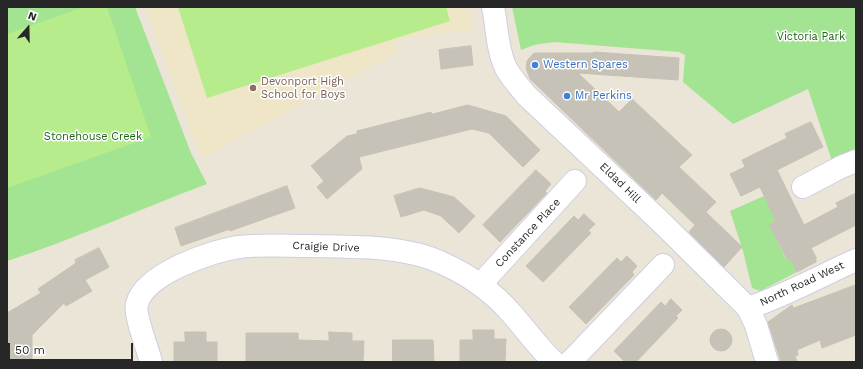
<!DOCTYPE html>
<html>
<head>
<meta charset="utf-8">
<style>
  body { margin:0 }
  #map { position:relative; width:863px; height:369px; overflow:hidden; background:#ebe5d8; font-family:"Work Sans",sans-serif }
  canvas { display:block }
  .frame { position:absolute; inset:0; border:8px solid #272727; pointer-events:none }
  .north { position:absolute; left:8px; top:8px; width:40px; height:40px; -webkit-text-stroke:3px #fff; paint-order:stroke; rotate:20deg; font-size:11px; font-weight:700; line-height:16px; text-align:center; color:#272727 }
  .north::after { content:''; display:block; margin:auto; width:14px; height:18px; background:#272727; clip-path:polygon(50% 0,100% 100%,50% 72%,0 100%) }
  .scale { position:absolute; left:8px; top:343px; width:125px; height:18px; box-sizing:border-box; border:2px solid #272727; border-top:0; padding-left:5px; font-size:12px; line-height:14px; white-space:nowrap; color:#272727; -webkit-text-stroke:3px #fff; paint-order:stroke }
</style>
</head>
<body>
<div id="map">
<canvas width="863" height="369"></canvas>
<div class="frame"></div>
<div class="north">N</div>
<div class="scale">50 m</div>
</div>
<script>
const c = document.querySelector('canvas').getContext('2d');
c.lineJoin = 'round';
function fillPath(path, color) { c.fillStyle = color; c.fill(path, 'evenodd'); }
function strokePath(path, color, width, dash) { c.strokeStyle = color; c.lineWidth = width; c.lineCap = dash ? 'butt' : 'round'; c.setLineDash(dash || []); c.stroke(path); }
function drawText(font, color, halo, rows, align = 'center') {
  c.font = font + ' "Work Sans",sans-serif'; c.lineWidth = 3; c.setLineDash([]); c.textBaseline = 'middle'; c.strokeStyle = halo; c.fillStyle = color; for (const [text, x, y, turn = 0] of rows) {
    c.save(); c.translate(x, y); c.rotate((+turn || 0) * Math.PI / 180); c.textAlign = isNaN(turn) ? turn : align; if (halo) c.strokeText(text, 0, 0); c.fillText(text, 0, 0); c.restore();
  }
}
const education = new Path2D(`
  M145,7h322l6,22 -78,11 2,13 -196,105z`);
const green = new Path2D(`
  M7,7h128l56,146 16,31c-67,25 -132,55 -200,77z
  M512,7h344v145l-24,9 -24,-72 -75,35 -50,-42 2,-27 -6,-3 -125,-10 -20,3 -13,5z
  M764,196l12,25 -7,4 17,34 4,-1 7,14 -37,19 -8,-3 -9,-37 -13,-40z`);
const pitch = new Path2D(`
  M84,7h23l44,130 -144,51v-154z
  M178,7h268l4,14 -243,77z`);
const building = new Path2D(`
  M471,46l2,19 -32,4 -2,-19z
  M594,52l85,6 -1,22 -100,-7 41,39 13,-13 60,56 -13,12 37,35 -10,10 36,35 -18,20 -35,-35 6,-7 -33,-32 -6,7 -126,-121 -4,-11 1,-7 7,-8h60z
  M468,105l38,11 34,34 -17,17 -34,-34 -17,-4 -113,28 3,12 -35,30 -10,-12 7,-6 -13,-15 36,-30 10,-2v-3l74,-19 1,2z
  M811,122l12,25 -46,23 27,55 34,-18 -2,-4 20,-10v32l-45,23 5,9v5l-19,10 -7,-14 -3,1 -18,-34 7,-4 -16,-34 -19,9 -11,-22 15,-7 -3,-7 45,-22 -2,-4z
  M536,170l15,14 -6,7 2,2 -47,49 -17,-17z
  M287,186l8,22 -65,23v-2l-49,17 -6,-18z
  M420,188l34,9 21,19 -16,17 -18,-17 -17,-6 -23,7 -7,-21z
  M584,214l11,10 -7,7 3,2 -48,49 -17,-16 48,-50 4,4z
  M99,248l10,19 -24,13 7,11 -26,15 -2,-3 -32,32v27h-25v-49l34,-20 -3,-4 38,-26 -1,-3z
  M627,256l10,10 -5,6 2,3 -48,49 -17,-17 48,-49 4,4z
  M856,285v50l-34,13 -2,-8 -23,10 1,5 -3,1 2,6h-16l-13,-40 24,-17 1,3z
  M671,299l11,11 -6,6 2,2 -42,44h-11l-11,-11 47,-49 4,4z
  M710 340a11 11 0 1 1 22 0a11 11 0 1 1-22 0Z
  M473,330h21v9h12l-1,23h-45v-22h13z
  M185,332h21v10h11v20h-43v-20h11z
  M329,332l23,1v8h12l-1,21h-117v-29h52v7l31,1z
  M393,340h40l1,22h-41z`);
const minor = new Path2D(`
  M493,7c4,19 4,43 13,61 5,10 13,18 20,27l136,128 86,85 8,17 11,37
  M803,187l38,-20 15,-6
  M483,286l6,-11 86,-94
  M748,308c37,-12 72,-32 108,-48
  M151,362c-3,-13 -17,-47 -14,-58 7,-30 74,-53 102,-57 23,-3 49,-1 72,-1 41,1 93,-1 131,17 27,12 51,29 70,51 14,16 26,33 42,48
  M570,362l93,-97`);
const markers = [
  [535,65,4,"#3f7fe0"],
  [253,88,4,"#8d6e63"],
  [567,96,4,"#3f7fe0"]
];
const parkNames = [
  ["Victoria Park",811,37],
  ["Stonehouse Creek",93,137]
];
const shopNames = [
  ["Western Spares",543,65],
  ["Mr Perkins",575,96]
];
const educationNames = [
  ["Devonport High",261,82],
  ["School for Boys",261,95]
];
const streetNames = [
  ["Eldad Hill",620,183,44],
  ["Constance Place",528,233,-47],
  ["Craigie Drive",326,247,2],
  ["North Road West",802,284,-25]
];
fillPath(education, '#eee6c6');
fillPath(green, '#a2e491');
fillPath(pitch, '#b6ec8c');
fillPath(building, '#c6c2b8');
strokePath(building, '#c6c1b2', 1);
strokePath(minor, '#cdcee1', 24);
strokePath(minor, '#fff', 22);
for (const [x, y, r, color] of markers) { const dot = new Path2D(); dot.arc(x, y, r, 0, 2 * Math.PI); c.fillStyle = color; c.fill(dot); strokePath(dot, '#fff', 1.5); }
drawText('11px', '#1c6516', '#fff', parkNames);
drawText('11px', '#366cbe', '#fff', shopNames, 'left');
drawText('11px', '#785e54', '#fff', educationNames, 'left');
drawText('11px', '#272727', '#fff', streetNames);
</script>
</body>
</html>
